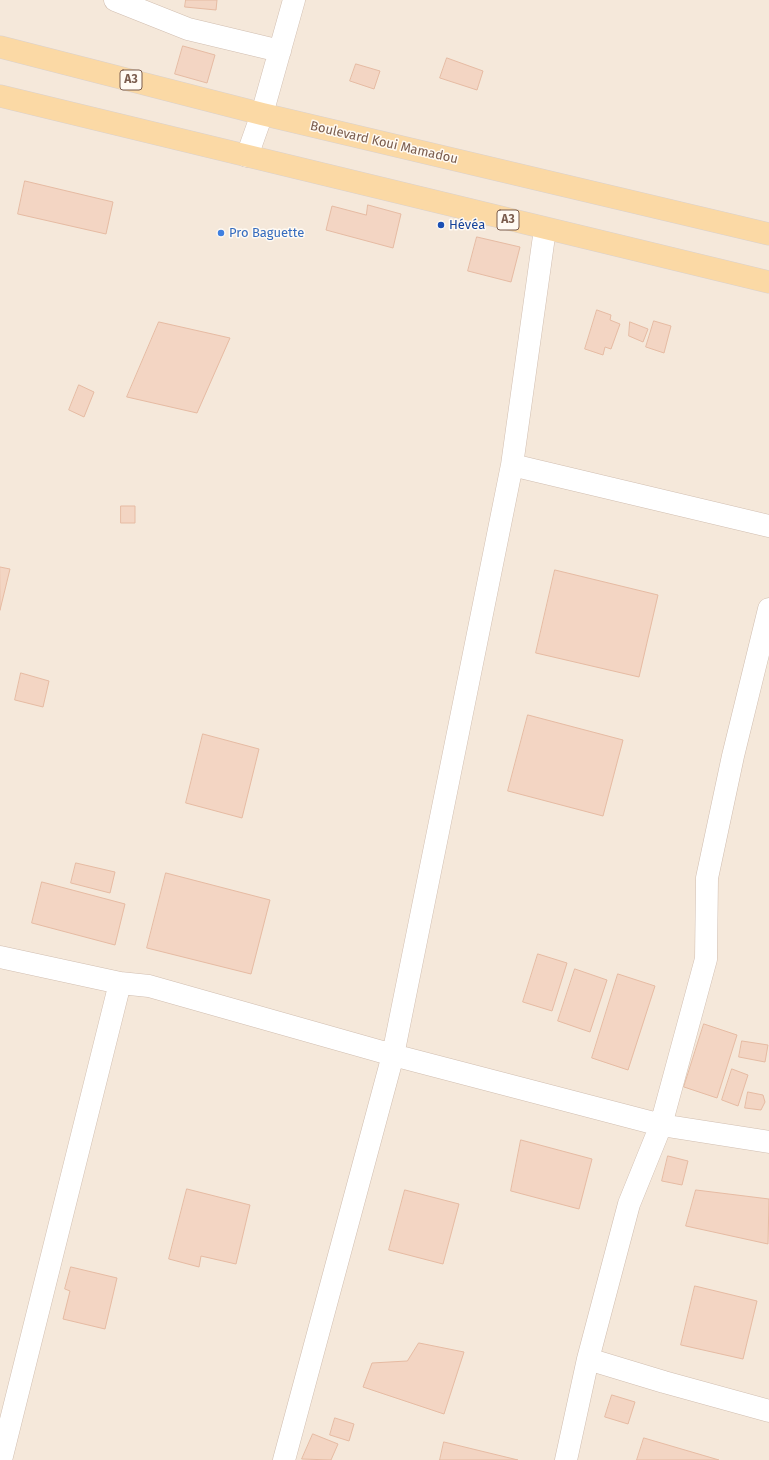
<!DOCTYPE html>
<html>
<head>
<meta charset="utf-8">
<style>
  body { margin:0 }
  canvas { display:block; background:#fdf6ec }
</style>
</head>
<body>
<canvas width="769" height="1460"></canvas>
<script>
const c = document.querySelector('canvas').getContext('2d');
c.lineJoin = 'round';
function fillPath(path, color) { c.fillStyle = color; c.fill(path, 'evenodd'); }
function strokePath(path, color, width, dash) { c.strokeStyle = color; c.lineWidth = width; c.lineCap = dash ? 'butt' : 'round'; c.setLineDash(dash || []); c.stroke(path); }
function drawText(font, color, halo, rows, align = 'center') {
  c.font = font + ' "Fira Sans",sans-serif'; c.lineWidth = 3; c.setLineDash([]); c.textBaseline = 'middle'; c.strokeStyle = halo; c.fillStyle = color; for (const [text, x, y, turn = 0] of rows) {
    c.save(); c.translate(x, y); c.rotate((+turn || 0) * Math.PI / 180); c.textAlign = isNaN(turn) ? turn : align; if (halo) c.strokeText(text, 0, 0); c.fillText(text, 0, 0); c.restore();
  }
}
const residential = new Path2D(`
  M0,0h769v1460h-769z`);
const building = new Path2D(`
  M186,0h31l-1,10 -31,-3z
  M183,46l32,9 -8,28 -32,-9z
  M447,58l36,13 -6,19 -37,-12z
  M356,64l24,7 -6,18 -24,-8z
  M25,181l88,21 -7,32 -88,-20z
  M368,205l33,9 -8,34 -67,-18 6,-24 34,9z
  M477,237l43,10 -9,35 -43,-11z
  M597,310l14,5 -1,5 10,4 -9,25 -6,-2 -2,8 -18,-6z
  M654,321l17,5 -7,27 -18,-6z
  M159,322l71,16 -33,75 -70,-16z
  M630,322l18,7 -5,13 -14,-6z
  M79,385l15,7 -10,25 -15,-7z
  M121,506h14v17h-14z
  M0,567l10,2 -10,41z
  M555,570l103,25 -19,82 -103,-24z
  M21,673l28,8 -6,26 -28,-7z
  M528,715l95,25 -20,76 -95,-25z
  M203,734l56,15 -17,69 -56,-15z
  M76,863l39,9 -5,21 -39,-10z
  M166,873l104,27 -19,74 -104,-26z
  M42,882l83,22 -10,41 -83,-22z
  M538,954l29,9 -15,48 -29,-9z
  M575,969l32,11 -17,52 -32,-11z
  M618,974l37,12 -27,84 -36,-12z
  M704,1024l33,11 -20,63 -33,-11z
  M742,1041l26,4 -3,17 -26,-5z
  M732,1069l16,6 -10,31 -16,-6z
  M748,1092l15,3 2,7 -4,8 -16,-2z
  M521,1140l71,19 -13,50 -68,-18z
  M668,1156l20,5 -6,24 -20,-4z
  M187,1189l63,16 -14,59 -35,-8 -2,11 -30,-8z
  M405,1190l54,14 -16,60 -54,-14z
  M696,1190l73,9 -1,45 -82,-18z
  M71,1267l46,11 -12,51 -42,-10 7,-28 -5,-2z
  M695,1286l62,15 -14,58 -62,-14z
  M419,1343l45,9 -20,62 -81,-27 9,-24 35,-2z
  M612,1395l23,7 -7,22 -23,-7z
  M335,1418l19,6 -5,17 -19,-6z
  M313,1434l25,10 -7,16 -29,-1z
  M644,1438l75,22h-82z
  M444,1442l74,18h-78z`);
const street = new Path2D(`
  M115,0l73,29 92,22
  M247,156l15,-42 32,-114
  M512,465l257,61
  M769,609l-36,147 -26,122 -1,81 -45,166 108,17
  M0,957l120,26 29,3 244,69 268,70 -32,79 -41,155 -22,101
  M588,1359l76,23 105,29
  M1,1460l119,-477
  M284,1460l109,-405 119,-590 33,-236`);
const primary = new Path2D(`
  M0,47l262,67 507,120
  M0,96l769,186`);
const markers = [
  [441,225,4,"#1a4fb4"],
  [221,233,4,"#3f7fe0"]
];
const shields = [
  [131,80,22],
  [508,220,22]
];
const shieldNames = [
  ["A3",131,80],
  ["A3",508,220]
];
const streetNames = [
  ["Boulevard Koui Mamadou",384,143,13]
];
const transitNames = [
  ["Hévéa",449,225]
];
const shopNames = [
  ["Pro Baguette",229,233]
];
fillPath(residential, '#f5e8da');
fillPath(building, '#f3d5c3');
strokePath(building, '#e6bba3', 1);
strokePath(street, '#d1beb0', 23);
strokePath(primary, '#dad1cd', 23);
strokePath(street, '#fff', 22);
strokePath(primary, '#fbd9a5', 22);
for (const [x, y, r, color] of markers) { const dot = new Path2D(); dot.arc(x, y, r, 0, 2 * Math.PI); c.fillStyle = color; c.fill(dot); strokePath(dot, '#fffaf3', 1.5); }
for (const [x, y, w] of shields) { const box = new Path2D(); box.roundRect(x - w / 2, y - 10, w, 20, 3); c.fillStyle = '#fffaf3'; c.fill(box); strokePath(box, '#7a5c4d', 1); }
drawText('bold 12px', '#7a5c4d', null, shieldNames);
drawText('13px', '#7a5c4d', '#fffaf3', streetNames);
drawText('13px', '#164399', '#fffaf3', transitNames, 'left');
drawText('13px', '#366cbe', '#fffaf3', shopNames, 'left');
</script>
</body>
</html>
